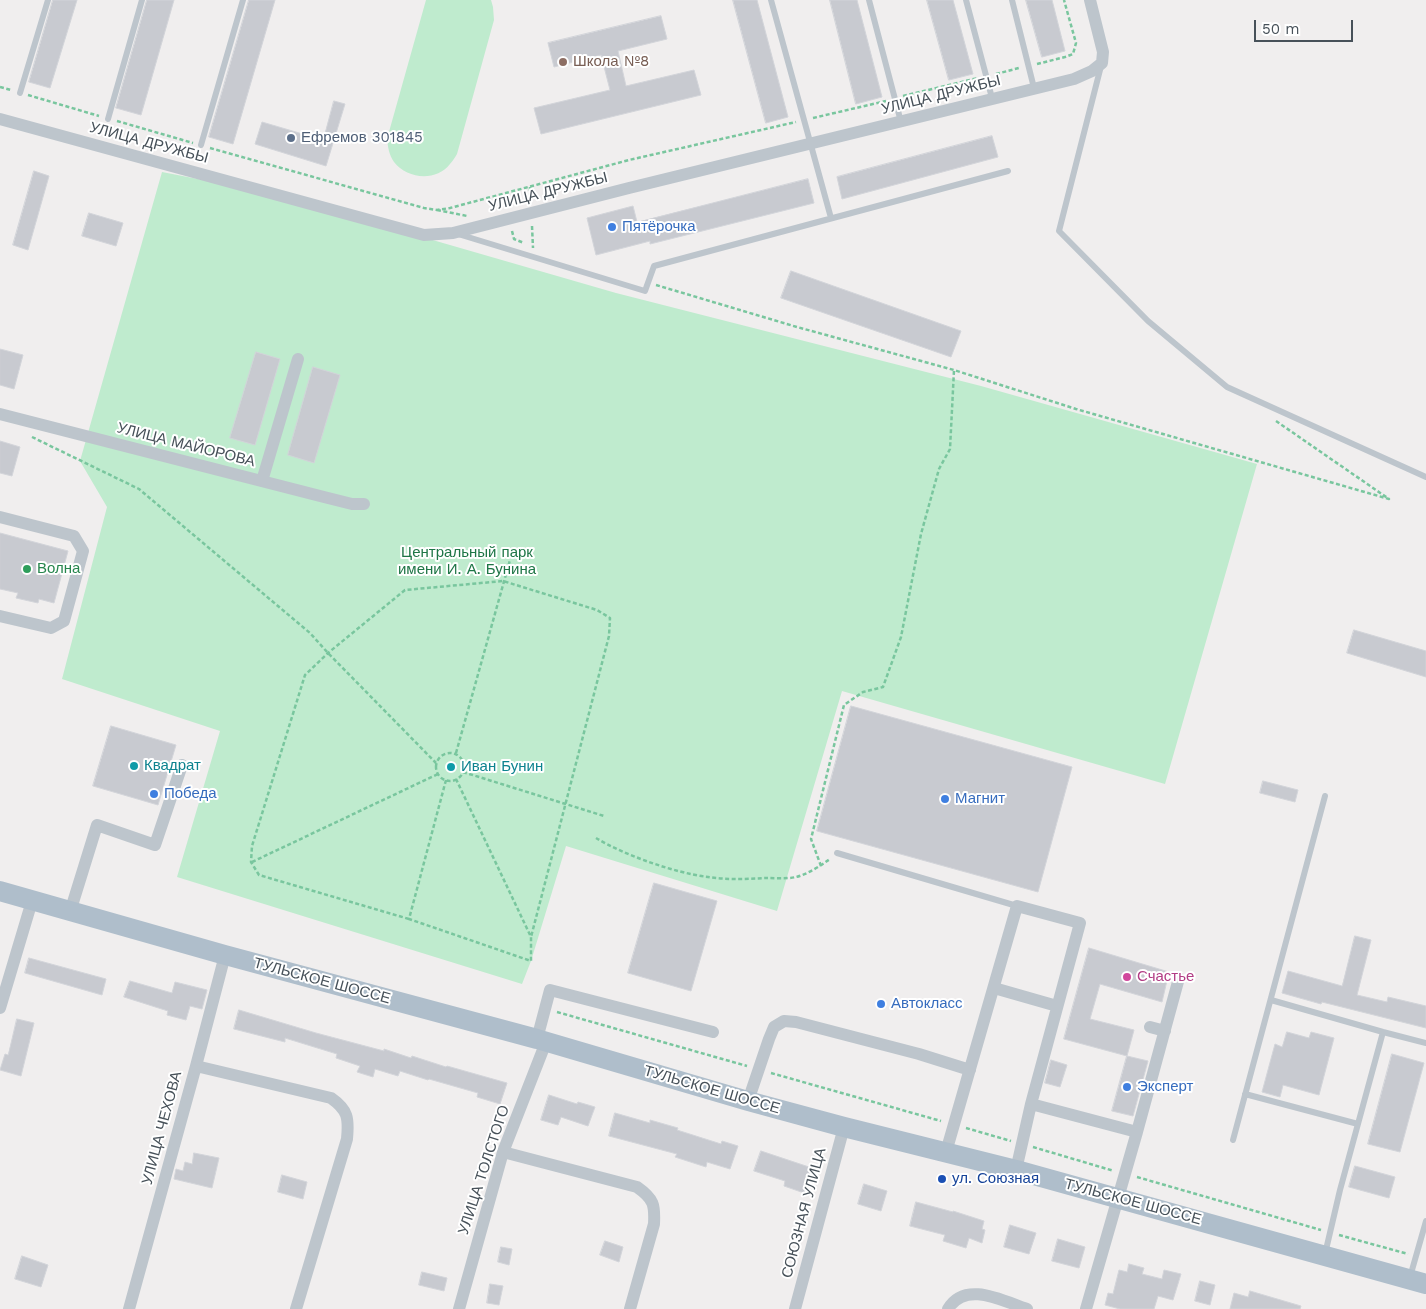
<!DOCTYPE html>
<html>
<head>
<meta charset="utf-8">
<style>
  body { margin:0 }
  #map { position:relative; width:1426px; height:1309px; overflow:hidden; background:#f0eeee; font-family:"Work Sans",sans-serif }
  canvas { display:block }
  .scale { position:absolute; left:1254px; top:20px; width:99px; height:22px; box-sizing:border-box; border:2px solid #475159; border-top:0; padding-left:6px; font-size:15px; line-height:18px; white-space:nowrap; color:#475159; -webkit-text-stroke:4px #fff; paint-order:stroke }
</style>
</head>
<body>
<div id="map">
<canvas width="1426" height="1309"></canvas>
<div class="scale">50 m</div>
</div>
<script>
const c = document.querySelector('canvas').getContext('2d');
c.lineJoin = 'round';
function fillPath(path, color) { c.fillStyle = color; c.fill(path, 'evenodd'); }
function strokePath(path, color, width, dash) { c.strokeStyle = color; c.lineWidth = width; c.lineCap = dash ? 'butt' : 'round'; c.setLineDash(dash || []); c.stroke(path); }
function drawText(font, color, halo, rows, align = 'center') {
  c.font = font + ' "Work Sans",sans-serif'; c.lineWidth = 4; c.setLineDash([]); c.textBaseline = 'middle'; c.strokeStyle = halo; c.fillStyle = color; for (const [text, x, y, turn = 0] of rows) {
    c.save(); c.translate(x, y); c.rotate((+turn || 0) * Math.PI / 180); c.textAlign = isNaN(turn) ? turn : align; if (halo) c.strokeText(text, 0, 0); c.fillText(text, 0, 0); c.restore();
  }
}
const green = new Path2D(`
  M426,0h65l2,7 1,13 -37,134c-2,3 -4,7 -7,10 -14,18 -43,15 -56,-2 -5,-7 -6,-15 -7,-23z
  M162,172l108,21 346,100 365,93 276,78 -92,320 -323,-93 -65,220 -211,-65 -35,115 -9,23 -345,-107 43,-146 -158,-52 45,-172 -27,-46z`);
const building = new Path2D(`
  M53,0h24l-27,88 -21,-6z
  M147,0h27l-33,115 -25,-7z
  M249,0h26l-42,144 -24,-7z
  M733,0h24l31,117 -22,6z
  M830,0h27l25,97 -26,7z
  M927,0h26l20,74 -24,6z
  M1026,0h26l13,51 -23,6z
  M661,16l6,23 -49,12 8,35 68,-16 7,25 -160,39 -7,-26 76,-18 -9,-35 -47,12 -6,-24z
  M334,101l11,3 -19,62 -71,-22 7,-22 61,18z
  M992,136l6,21 -156,42 -5,-22z
  M34,171l15,5 -21,74 -15,-5z
  M808,179l6,24 -164,41v-3l-54,14 -9,-37 46,-12 4,16z
  M89,213l34,10 -7,23 -34,-10z
  M791,271l170,60 -10,26 -170,-59z
  M0,349l23,6 -9,34 -14,-4z
  M256,352l24,7 -25,86 -25,-7z
  M313,367l27,8 -26,88 -26,-8z
  M0,441l20,6 -8,29 -12,-3z
  M0,533l68,18 -14,52 -15,-4 -1,4 -22,-5 2,-5 -18,-4z
  M1354,630l72,21v26l-79,-24z
  M851,706l221,61 -34,125 -221,-61z
  M111,726l65,19 -18,60 -65,-19z
  M1263,781l35,9 -3,12 -35,-9z
  M654,883l63,18 -26,90 -63,-18z
  M1355,936l16,4 -14,55 30,7 1,-5 38,9v22l-104,-26 -1,2 -39,-11 6,-22 54,15z
  M1089,948l80,24 -7,30 -62,-18 -10,35 44,11 -7,26 -63,-17z
  M29,958l77,21 -4,16 -77,-22z
  M130,981l42,12 3,-11 32,8 -5,19 -12,-3 -4,14 -19,-5 1,-4 -44,-14z
  M239,1010l77,23 68,18v-2l27,9 1,-2 34,11 1,-1 60,17 -7,21 -23,-7 1,-4 -49,-14 -1,1 -28,-9 -2,5 -23,-7 -2,8 -16,-5 3,-6 -24,-8 1,-4 -52,-16v4l-51,-13z
  M17,1019l17,4 -13,53 -21,-6 5,-16 3,1z
  M1287,1032l22,6 2,-6 23,6 -15,57 -36,-10 -3,12 -18,-5 13,-48 7,3z
  M1392,1054l32,9 -24,89 -32,-8z
  M1127,1056l21,5 -15,55 -21,-5z
  M1051,1060l16,5 -7,22 -15,-4z
  M549,1095l28,9 1,-2 17,5 -7,19 -27,-9 -3,8 -17,-5z
  M615,1113l35,10v-3l28,8 -1,2 44,14 1,-3 16,5 -8,23 -23,-7 -1,5 -31,-10 2,-3 -68,-18z
  M761,1151l54,18 -8,25 -23,-8 1,-5 -31,-10z
  M194,1153l25,5 -7,30 -38,-9 2,-10 7,2 2,-9 7,2z
  M1355,1166l40,11 -6,21 -40,-11z
  M282,1175l25,7 -4,17 -25,-7z
  M864,1184l23,7 -6,20 -23,-7z
  M916,1202l37,10v-1l31,10 -2,8 3,1 -3,13 -13,-5 -3,10 -23,-7 2,-6 -35,-9z
  M1010,1225l26,8 -7,21 -25,-7z
  M1058,1239l27,8 -6,21 -27,-7z
  M605,1241l18,6 -4,15 -19,-7z
  M501,1247l11,2 -3,16 -11,-3z
  M22,1256l26,9 -7,22 -26,-8z
  M1129,1264l15,4 -2,6 20,5 2,-9 17,4 -8,26 -15,-4 -4,13h-34l-15,-4 3,-12 5,1 6,-24 8,2z
  M422,1272l25,6 -3,13 -25,-6z
  M1200,1281l15,4 -5,20 -15,-4z
  M490,1284l13,2 -4,19 -12,-2z
  M1250,1291l51,15 -1,3h-70l4,-16 14,4z`);
const path = new Path2D(`
  M1037,64l28,-7 8,-3 3,-11 -12,-43
  M996,74l23,-6
  M0,87l11,3
  M28,95l71,21
  M903,96l75,-18
  M813,118l73,-17
  M117,121l76,22
  M210,148l214,60 13,2 13,-2 179,-48 167,-38
  M530,187v13
  M437,210l30,6
  M532,226l1,22
  M512,231l2,8 10,4
  M656,285l141,42 157,43 122,39 313,90 -113,-78
  M32,437l107,52 171,144 18,20 108,110
  M436 767a14 14 0 1 1 28 0a14 14 0 1 1-28 0Z
  M456,753l54,-193
  M463,772l141,44
  M446,780l-37,139 122,42v-24l-75,-158
  M596,838c28,17 79,35 112,39 19,3 39,2 58,1 9,0 21,1 30,-1 12,-3 24,-11 34,-18
  M252,862l186,-88
  M821,866l-10,-27 33,-134 19,-13 20,-5 18,-50 20,-103 18,-65 11,-20 4,-79
  M409,919l-150,-44 -8,-13 1,-16 53,-171 23,-22 77,-63 98,-9 94,29 13,8 -1,18 -78,301
  M557,1012l190,54
  M771,1073l170,48
  M966,1128l45,13
  M1033,1147l81,24
  M1137,1177l184,53
  M1339,1235l69,19`);
const lane = new Path2D(`
  M771,0l60,218
  M869,0l32,122
  M966,0l26,98
  M1012,0l22,88
  M1101,66l-42,165 89,90 79,66 199,90
  M20,93l28,-93
  M108,119l34,-119
  M201,145l42,-145
  M458,234l187,57 9,-25 354,-95
  M837,853l180,53
  M1271,1000l112,32 43,11
  M1245,1094l113,30
  M1233,1140l92,-344
  M1325,1254l15,-64 43,-158
  M1410,1277l16,-56`);
const street = new Path2D(`
  M0,119l424,116 29,-2 176,-45 445,-109 18,-8 10,-8 1,-11 -13,-52
  M0,414l324,83 28,7h12
  M262,481l36,-122
  M0,517l74,19 9,15 -19,70 -13,7 -51,-12
  M70,912l27,-87 58,20 27,-80
  M994,988l63,18
  M0,1008l32,-107
  M1150,1027l15,4
  M537,1039l13,-49 163,42
  M196,1066l135,32c17,12 18,20 16,41l-51,170
  M748,1101l21,-62 5,-12 10,-6 12,1 123,32 51,16
  M1031,1104l106,28 -51,177
  M1137,1132l42,-154
  M503,1152l134,35c17,12 18,18 17,37l-24,85
  M946,1152l71,-246 63,17 -49,181 -15,66
  M129,1309l67,-243 29,-111
  M459,1309l44,-157 43,-110
  M795,1309l49,-182
  M948,1309c17,-29 55,-8 79,0`);
const primary = new Path2D(`
  M0,891l225,64 312,84 211,62 96,26 172,43 410,114`);
const markers = [
  [563,62,5,"#8d6e63"],
  [291,138,5,"#5c6f8a"],
  [612,227,5,"#3f7fe0"],
  [27,569,5,"#2e9e5b"],
  [134,766,5,"#0f9aa8"],
  [451,767,5,"#0f9aa8"],
  [154,794,5,"#3f7fe0"],
  [945,799,5,"#3f7fe0"],
  [1127,977,5,"#d1479c"],
  [881,1004,5,"#3f7fe0"],
  [1127,1087,5,"#3f7fe0"],
  [942,1179,5,"#1a4fb4"]
];
const educationNames = [
  ["Школа №8",573,62]
];
const streetNames = [
  ["УЛИЦА ДРУЖБЫ",941,95,-14],
  ["УЛИЦА ДРУЖБЫ",149,143,15],
  ["УЛИЦА ДРУЖБЫ",548,192,-14],
  ["УЛИЦА МАЙОРОВА",186,445,14],
  ["ТУЛЬСКОЕ ШОССЕ",322,981,15],
  ["ТУЛЬСКОЕ ШОССЕ",712,1090,16],
  ["УЛИЦА ЧЕХОВА",162,1128,-75],
  ["УЛИЦА ТОЛСТОГО",484,1170,-72],
  ["ТУЛЬСКОЕ ШОССЕ",1133,1202,15],
  ["СОЮЗНАЯ УЛИЦА",804,1213,-75]
];
const serviceNames = [
  ["Ефремов 301845",301,138]
];
const shopNames = [
  ["Пятёрочка",622,227],
  ["Победа",164,794],
  ["Магнит",955,799],
  ["Автокласс",891,1004],
  ["Эксперт",1137,1087]
];
const parkNames = [
  ["Центральный парк",467,553],
  ["имени И. А. Бунина",467,570]
];
const leisureNames = [
  ["Волна",37,569]
];
const cultureNames = [
  ["Квадрат",144,766],
  ["Иван Бунин",461,767]
];
const hotelNames = [
  ["Счастье",1137,977]
];
const transitNames = [
  ["ул. Союзная",952,1179]
];
fillPath(green, '#bfebce');
fillPath(building, '#c8cad0');
strokePath(building, '#d2d4d9', 1);
strokePath(path, '#79c69e', 2.5, [4, 2.5]);
strokePath(lane, '#bdc5cc', 6);
strokePath(street, '#bdc5cc', 12);
strokePath(primary, '#afbecb', 20);
for (const [x, y, r, color] of markers) { const dot = new Path2D(); dot.arc(x, y, r, 0, 2 * Math.PI); c.fillStyle = color; c.fill(dot); strokePath(dot, '#fff', 2); }
drawText('15px', '#785e54', '#fff', educationNames, 'left');
drawText('15px', '#475159', '#fff', streetNames);
drawText('15px', '#4e5e75', '#fff', serviceNames, 'left');
drawText('15px', '#366cbe', '#fff', shopNames, 'left');
drawText('15px', '#1e7546', '#fff', parkNames);
drawText('15px', '#27864d', '#fff', leisureNames, 'left');
drawText('15px', '#0d838f', '#fff', cultureNames, 'left');
drawText('15px', '#b23c85', '#fff', hotelNames, 'left');
drawText('15px', '#164399', '#fff', transitNames, 'left');
</script>
</body>
</html>
